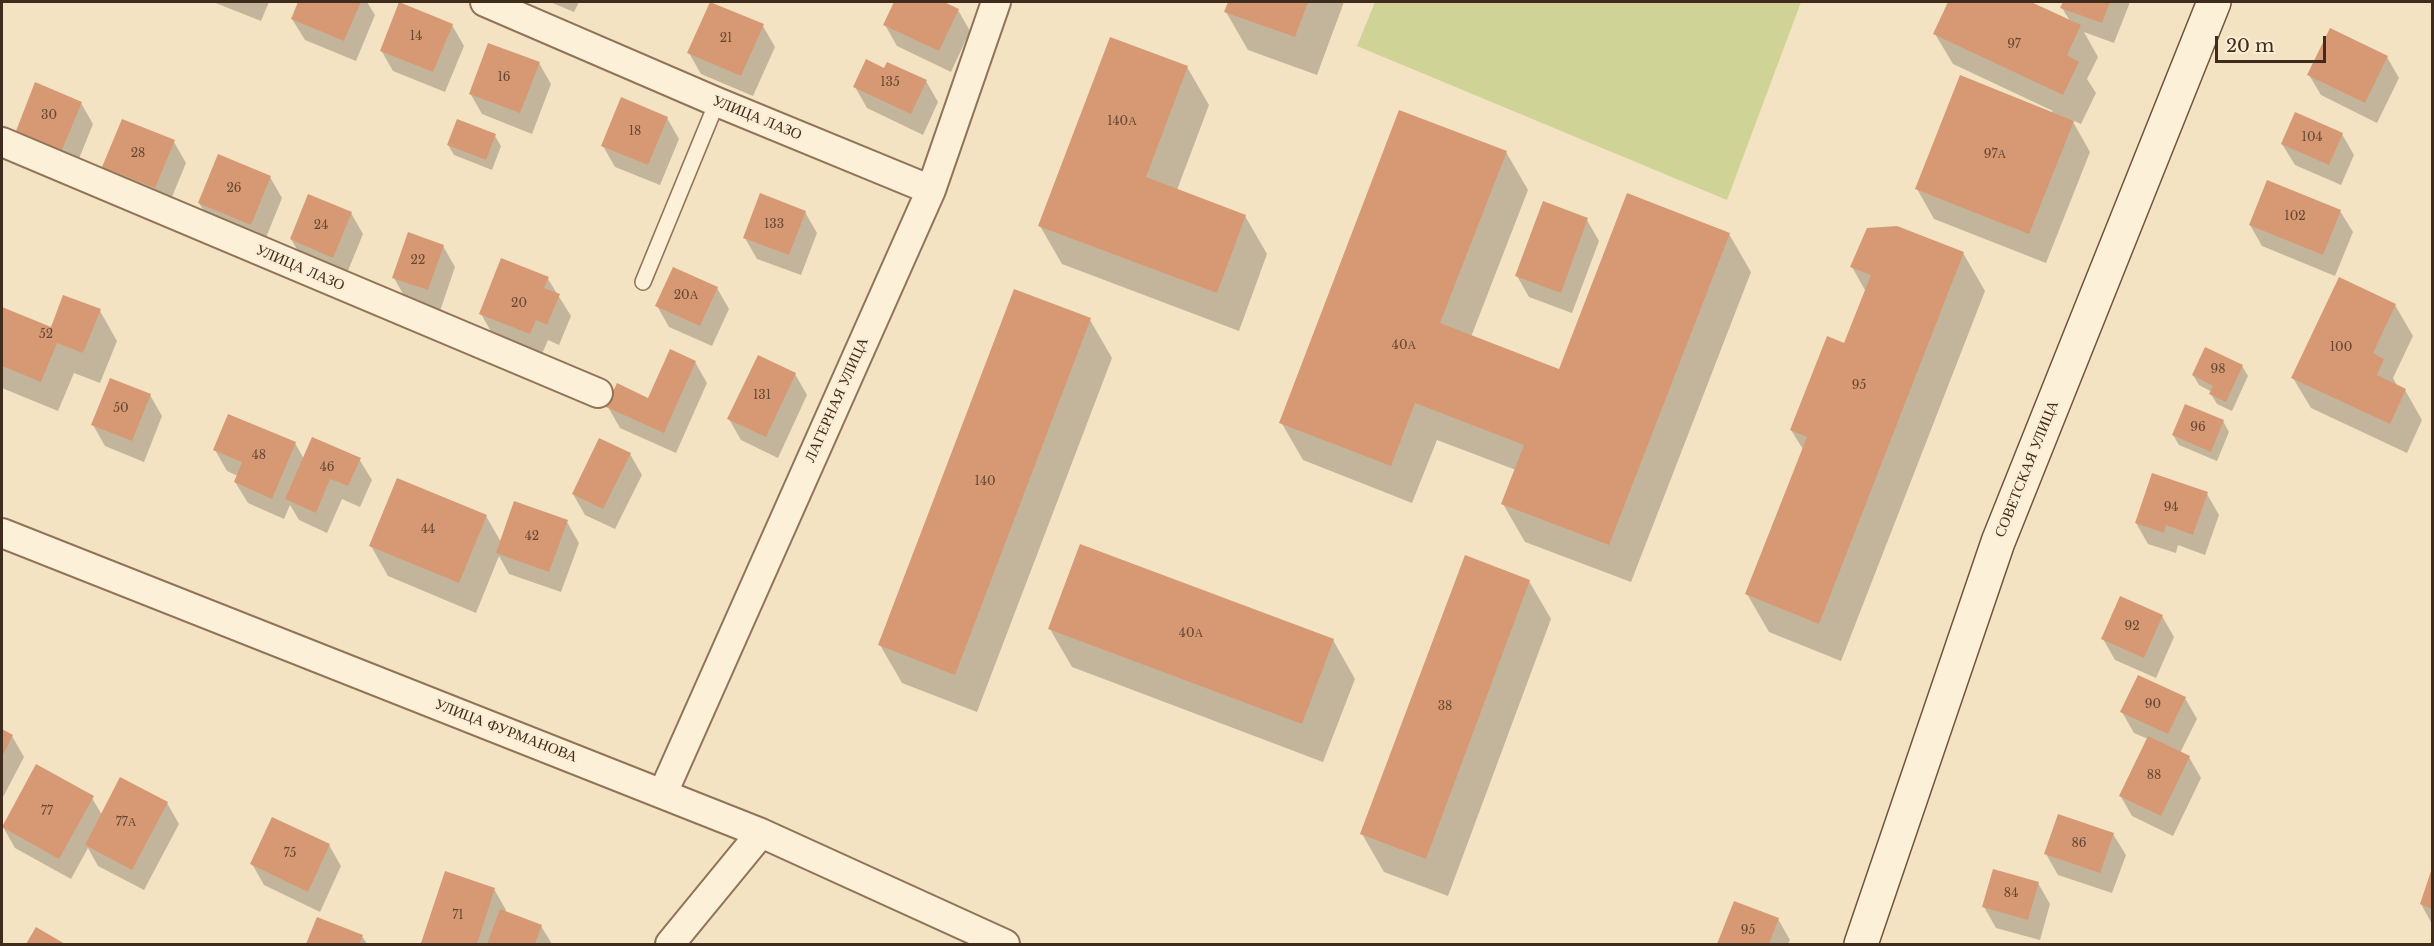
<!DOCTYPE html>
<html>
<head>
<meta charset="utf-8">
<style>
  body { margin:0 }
  #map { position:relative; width:2434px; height:946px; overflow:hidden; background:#f3e3c3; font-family:"Libre Baskerville",serif }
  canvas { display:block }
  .frame { position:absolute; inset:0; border:3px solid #3f2c1d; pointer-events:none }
  .scale { position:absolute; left:2215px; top:36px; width:111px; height:27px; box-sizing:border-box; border:3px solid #3f2c1d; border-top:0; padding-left:8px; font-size:18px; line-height:21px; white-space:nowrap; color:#3f2c1d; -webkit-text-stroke:4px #faedd4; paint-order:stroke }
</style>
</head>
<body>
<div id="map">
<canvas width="2434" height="946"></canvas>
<div class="frame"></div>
<div class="scale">20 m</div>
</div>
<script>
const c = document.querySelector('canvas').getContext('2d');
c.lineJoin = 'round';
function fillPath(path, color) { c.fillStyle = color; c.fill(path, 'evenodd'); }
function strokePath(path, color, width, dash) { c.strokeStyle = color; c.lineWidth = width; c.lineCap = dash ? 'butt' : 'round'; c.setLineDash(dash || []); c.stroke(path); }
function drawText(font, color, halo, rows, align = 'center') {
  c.font = font + ' "Libre Baskerville",serif'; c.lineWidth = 4.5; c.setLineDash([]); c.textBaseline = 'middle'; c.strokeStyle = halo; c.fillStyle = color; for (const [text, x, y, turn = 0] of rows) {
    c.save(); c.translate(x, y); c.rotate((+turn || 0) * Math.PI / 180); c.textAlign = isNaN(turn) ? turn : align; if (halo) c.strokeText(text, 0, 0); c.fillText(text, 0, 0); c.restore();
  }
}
const green = new Path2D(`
  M1375,2h426l-74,198 -370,-154z`);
const shadow = new Path2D(`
  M213,2h56l-8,19z
  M300,2h67l8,13 -19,46 -51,-21 -13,-21z
  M550,2h29l-5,10z
  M896,2h45l17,8 12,21 -19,41 -54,-26 -12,-21z
  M1230,2h114l-27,73 -69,-25 -22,-38z
  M1950,2h78l42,19 -8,-13 2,-6h66l-16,41 -30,-11 14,25 -11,22 9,14 -15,31 -9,-4 18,32 -44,111 -112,-44 -17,-30 136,-78 -100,-47 -18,-30z
  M452,25l12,21 -19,46 -52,-21 -12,-21z
  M763,26l12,21 -22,49 -52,-22 -12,-21z
  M2387,57l12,21 -22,45 -56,-28 -12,-20z
  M539,63l12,21 -19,50 -50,-20 -12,-21z
  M1187,67l22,38 -32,85 68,26 22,38 -28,77 -177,-67 -22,-38z
  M885,70l41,11 12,21 -15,33 -56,-27 -12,-21z
  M81,103l12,21 -19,47 -45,-19 -12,-21z
  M667,118l12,21 -19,46 -45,-18 -12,-21z
  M2342,134l12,21 -13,30 -46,-20 -13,-21z
  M495,136l6,10 -9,24 -38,-15 -6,-10z
  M174,142l12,21 -19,46 -51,-21 -12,-21z
  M1506,152l22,38 -57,147 89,34 169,-137 22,38 -120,310 -106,-40 -22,-38 13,-34 -79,-30 -25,63 -109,-43 -22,-38z
  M270,177l12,21 -19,47 -51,-21 -13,-21z
  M2340,211l13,21 -18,44 -73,-30 -12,-21z
  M805,212l12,21 -16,42 -44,-16 -12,-21z
  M351,213l12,21 -18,44 -42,-18 -12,-21z
  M1587,220l12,21 -27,72 -43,-16 -12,-21z
  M443,246l12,21 -15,44 -34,-12 -12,-21z
  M1963,253l22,38 -144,370 -72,-29 -22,-38 57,-143 -13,-21 54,-85 21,-53 -14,-25z
  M548,279l23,37 -12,29 -11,-5 -6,14 -49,-19 -12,-21z
  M2339,279l56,26 18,31 -20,42 5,9 7,3 17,30 -15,33 -96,-45 -18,-30z
  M717,288l12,21 -17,37 -43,-19 -12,-21z
  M2,308l50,21 48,-18 17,30 -17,42 -26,-10 -16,38 -56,-23z
  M1090,320l22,38 -135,354 -75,-29 -22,-38z
  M695,362l12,21 -31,70 -56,-25 -12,-21 41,-7z
  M2242,366l6,10 -16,35 -15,-7 -6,-10 1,-2 -13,-7 -6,-10z
  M795,374l12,21 -29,63 -37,-18 -12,-21z
  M150,395l12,21 -18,46 -39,-16 -12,-21z
  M2223,421l6,11 -12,29 -38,-16 -6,-10z
  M295,443l9,16h55l13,21 -12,27 -18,-8 -15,34 -28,-13 -9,-15 -6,14 -36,-16 -13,-21 3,-6 -11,-5 -12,-21z
  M630,454l12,21 -27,54 -30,-14 -12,-21z
  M2207,494l12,21 -14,40 -27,-10 -2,8 -28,-9 -12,-21z
  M486,516l15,26 66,-20 12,21 -18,49 -52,-18 -10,-18 -23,57 -88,-37 -17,-30z
  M1529,581l22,38 -103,277 -64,-24 -22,-38z
  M2162,616l12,21 -18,41 -41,-18 -12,-21z
  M1050,629l283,11 22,39 -32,83 -251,-95z
  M2185,698l12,21 -17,34 9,4 12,21 -28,58 -41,-20 -12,-21 28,-56 -14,-6 -12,-21z
  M2,730l10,6 12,21 -22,42z
  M92,798l10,17 65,-12 12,21 -35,66 -46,-24 -10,-18 -17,31 -56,-31 -12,-21z
  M2113,834l13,21 -14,38 -54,-18 -12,-21z
  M329,845l12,21 -21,46 -56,-27 -12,-21z
  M2432,872v52l-11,-20z
  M446,873l48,16 12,21v3l35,13 11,18h-129z
  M2038,883l12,21 -10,36 -44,-12 -12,-21z
  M1735,903l43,16 12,21 -2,4h-69z
  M318,919l44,17 5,8h-59z`);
const building = new Path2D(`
  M298,2h63l-17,39 -53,-22z
  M399,2l54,22 -20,48 -53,-21z
  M710,2l54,22 -23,52 -54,-23z
  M894,2h50l15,7 -20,42 -56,-26z
  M1228,2h80l-13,35 -71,-25z
  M1948,2h83l50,23 -14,30 12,7 -16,33 -130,-61z
  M2063,2h47l-8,21 -42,-15z
  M2330,28l58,28 -23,47 -58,-28z
  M1110,37l78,29 -42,111 100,38 -29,78 -179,-67z
  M488,43l52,19 -20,51 -51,-19z
  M866,59l18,9 3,-6 40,18 -16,34 -58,-27z
  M1960,75l114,46 -45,113 -114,-45z
  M35,82l47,20 -20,48 -46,-19z
  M621,97l47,20 -20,48 -47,-19z
  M1399,110l108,41 -67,172 119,46 68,-176 103,40 -121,312 -108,-41 23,-59 -109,-42 -24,63 -112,-43z
  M2295,112l48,21 -14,32 -48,-21z
  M122,119l53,21 -20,48 -53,-21z
  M457,119l39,15 -10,26 -39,-15z
  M218,154l53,22 -20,49 -53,-22z
  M2267,180l74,30 -18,45 -74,-30z
  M760,193l46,18 -17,44 -46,-17z
  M308,194l44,18 -19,46 -43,-19z
  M1543,201l45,17 -27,75 -46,-17z
  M1897,226l67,26 -145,372 -74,-30 62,-157 -17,-7 37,-94 17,7 27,-68 -21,-8 17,-39z
  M408,232l36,13 -16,45 -36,-12z
  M501,258l48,19 -5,11 16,6 -13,31 -11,-5 -6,14 -51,-20z
  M673,267l45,20 -18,39 -45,-20z
  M2339,277l57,27 -23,49 11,6 -7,16 29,14 -16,35 -99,-46z
  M1014,289l77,29 -136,357 -77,-30z
  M63,295l38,14 -18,44 -26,-10 -16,39 -39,-16v-59l49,20z
  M2205,347l38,18 -17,37 -17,-8 4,-8 -21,-11z
  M670,349l26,12 -32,72 -58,-26 11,-24 31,15z
  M758,355l38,18 -30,64 -39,-18z
  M110,378l41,16 -19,47 -41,-16z
  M2185,404l39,16 -13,32 -39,-17z
  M228,414l68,28 -24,57 -38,-17 8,-20 -29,-12z
  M312,437l49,21 -13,28 -18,-7 -14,34 -31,-14z
  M599,438l32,15 -28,56 -31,-15z
  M2152,473l56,19 -15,43 -27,-10 -2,8 -29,-10z
  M397,478l90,37 -28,68 -90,-37z
  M514,501l54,19 -19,52 -53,-19z
  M1080,544l254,95 -32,85 -254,-95z
  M1465,555l65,25 -104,279 -66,-25z
  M2120,596l43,19 -19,43 -43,-19z
  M2138,675l48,22 -18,37 -48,-22z
  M2,729l11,6 -11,22z
  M2148,736l42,20 -29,60 -42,-20z
  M36,764l58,32 -35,63 -57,-32z
  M120,777l48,25 -36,68 -47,-25z
  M2058,814l56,19 -14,40 -56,-19z
  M272,817l58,27 -22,48 -58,-28z
  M2432,868v41l-12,-5z
  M1993,869l46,13 -11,38 -46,-13z
  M445,871l50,17 -18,56 -56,-1z
  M1734,901l45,17 -10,26h-52z
  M500,909l42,16 -7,19h-48z
  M317,917l46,18 -4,9h-53z
  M36,927l29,17h-39z`);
const service = new Path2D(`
  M643,282l74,-180`);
const minor = new Path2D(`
  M485,2l232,100 214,88
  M2,142l596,251
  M2,533l759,300 244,111
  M663,793l268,-603 65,-188
  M670,944l91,-111`);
const secondary = new Path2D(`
  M1861,944l137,-402 216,-540`);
const numberNames = [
  ["14",416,37],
  ["21",726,39],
  ["97",2014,45],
  ["16",504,78],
  ["135",890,83],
  ["30",49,116],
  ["140А",1122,122],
  ["18",635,132],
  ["104",2312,138],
  ["28",138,154],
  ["97А",1995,155],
  ["26",234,189],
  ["102",2295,217],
  ["133",774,225],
  ["24",321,226],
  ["22",418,261],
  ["20А",686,296],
  ["20",519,304],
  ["52",46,335],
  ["40А",1404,346],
  ["100",2341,348],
  ["98",2218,370],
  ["95",1859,386],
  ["131",762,396],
  ["50",121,409],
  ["96",2198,428],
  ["48",259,456],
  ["46",327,468],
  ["140",985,482],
  ["94",2171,508],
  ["44",428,530],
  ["42",532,537],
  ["92",2132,627],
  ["40А",1191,634],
  ["90",2153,705],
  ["38",1445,707],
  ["88",2154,776],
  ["77",47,812],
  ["77А",126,823],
  ["86",2079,844],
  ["75",290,854],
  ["84",2011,894],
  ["71",458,916],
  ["95",1748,931]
];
const streetNames = [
  ["УЛИЦА ЛАЗО",757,118,22],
  ["УЛИЦА ЛАЗО",300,268,23],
  ["ЛАГЕРНАЯ УЛИЦА",837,400,-66],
  ["СОВЕТСКАЯ УЛИЦА",2027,469,-68],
  ["УЛИЦА ФУРМАНОВА",506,731,21]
];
fillPath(green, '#cfd395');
fillPath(shadow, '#0003');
fillPath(building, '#d69974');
strokePath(service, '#917357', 18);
strokePath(minor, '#917357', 32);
strokePath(secondary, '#72543a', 36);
strokePath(service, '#fdf0d8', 15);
strokePath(minor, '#fdf0d8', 28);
strokePath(secondary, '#fdf0d8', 33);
drawText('12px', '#654733', null, numberNames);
drawText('15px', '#3f2c1d', '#faedd4', streetNames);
</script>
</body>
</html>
